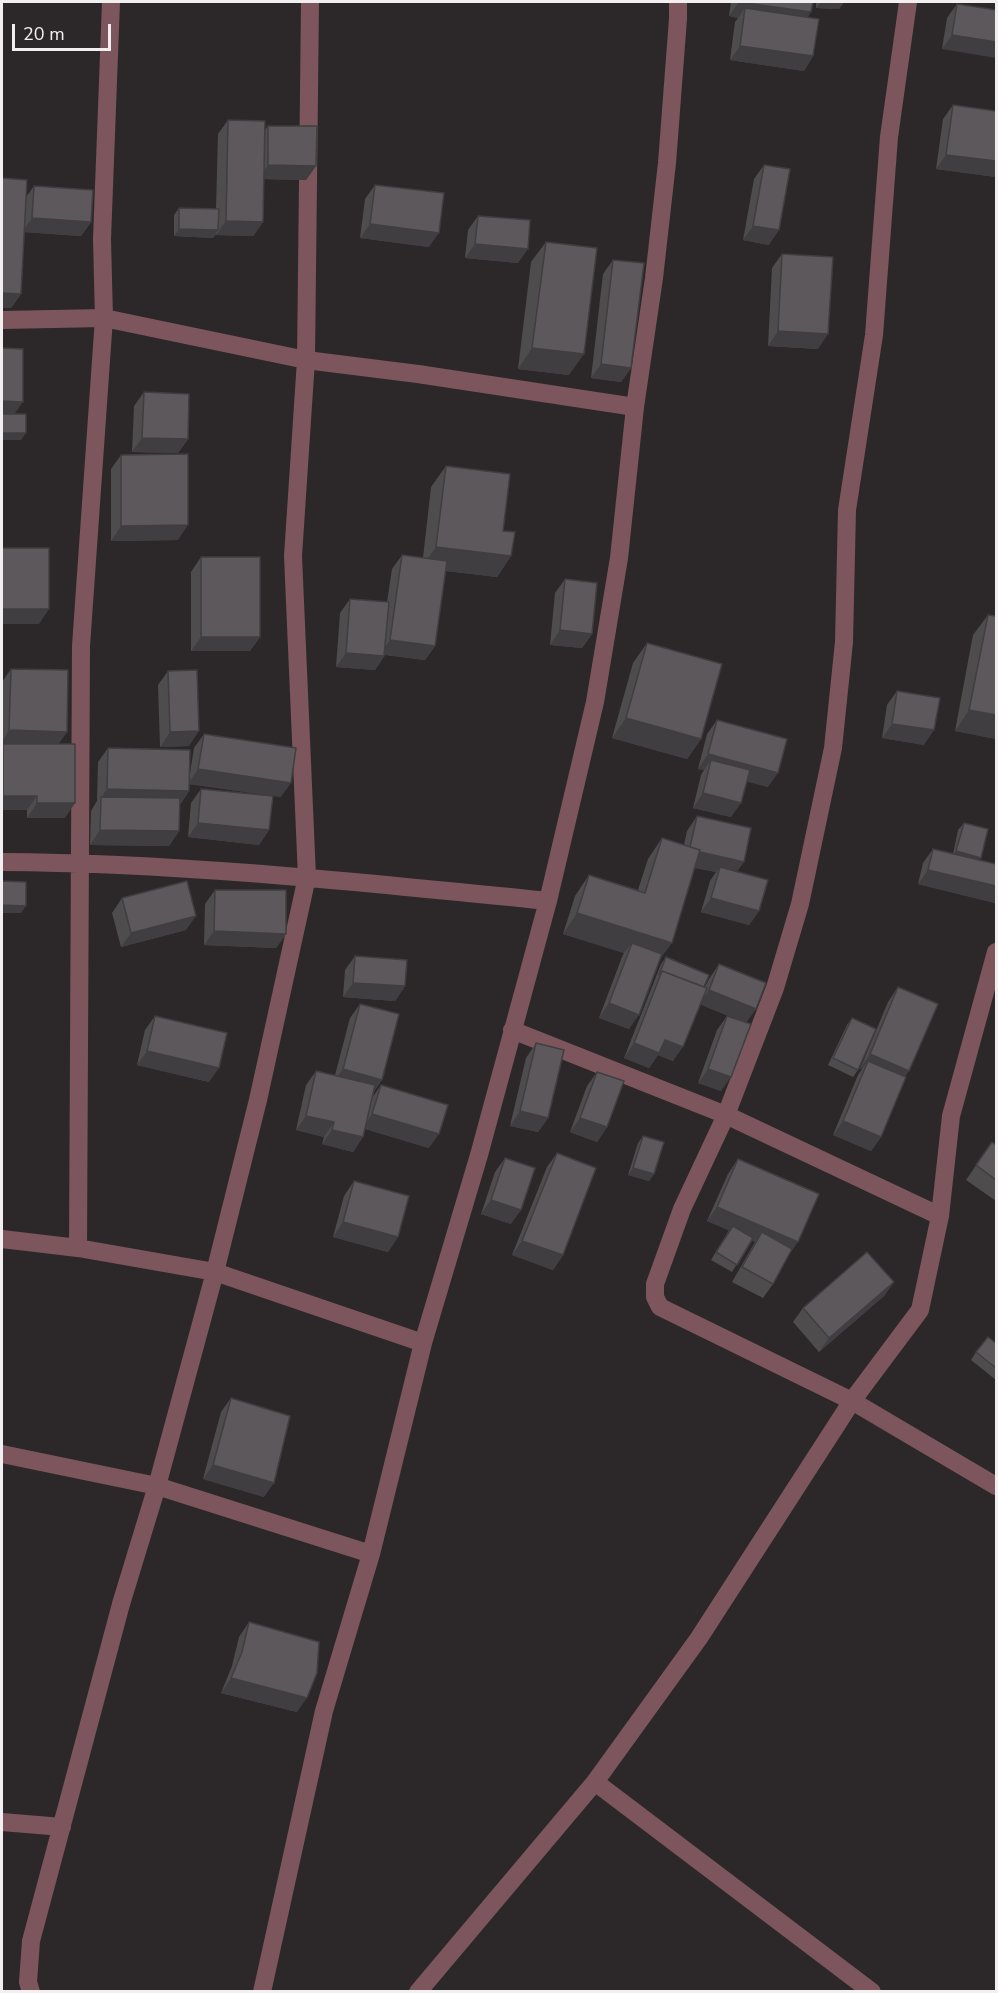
<!DOCTYPE html>
<html>
<head>
<meta charset="utf-8">
<style>
  body { margin:0 }
  #map { position:relative; width:998px; height:1993px; overflow:hidden; background:#2c282a; font-family:"Nunito Sans",sans-serif }
  canvas { display:block }
  .frame { position:absolute; inset:0; border:3px solid #f2eff0; pointer-events:none }
  .scale { position:absolute; left:12px; top:24px; width:99px; height:27px; box-sizing:border-box; border:3px solid #f2eff0; border-top:0; padding-left:8px; font-size:18px; line-height:21px; white-space:nowrap; color:#f2eff0; -webkit-text-stroke:4px #2c282a; paint-order:stroke }
</style>
</head>
<body>
<div id="map">
<canvas width="998" height="1993"></canvas>
<div class="frame"></div>
<div class="scale">20 m</div>
</div>
<script>
const c = document.querySelector('canvas').getContext('2d');
c.lineJoin = 'round';
function strokePath(path, color, width, dash) { c.strokeStyle = color; c.lineWidth = width; c.lineCap = dash ? 'butt' : 'round'; c.setLineDash(dash || []); c.stroke(path); }
function fillPath(path, color) { c.fillStyle = color; c.fill(path, 'evenodd'); }
const minor = new Path2D(`
  M908,2l-19,135 -15,198 -27,175 -3,132 -11,106 -33,156 -25,84 -49,127 -44,94 -27,75v13l5,10 192,94 144,85
  M2,320l102,-2 202,42 112,14 217,33
  M2,862c182,1 364,21 546,39
  M512,1030l214,85 214,101
  M2,1239l76,9 137,24 208,71
  M78,1248l3,-602 23,-328 -2,-79 9,-237
  M2,1454l155,32 214,68
  M595,1782l277,210
  M2,1822l60,5
  M31,1992l-3,-10 3,-41 90,-337 36,-118 58,-214 43,-172 49,-223 -14,-321 13,-196 4,-358
  M262,1992l62,-281 47,-157 52,-211 56,-188 69,-254 47,-199 24,-144 16,-151 19,-129 13,-115 11,-144v-17
  M418,1992l177,-210 104,-144 153,-237 68,-91 20,-94 11,-100 45,-164`);
const wall = new Path2D(`
  M731,2h82l-5,15 5,39 -9,15 -74,-11 5,-38 3,-4 -9,-2z
  M816,2h28l-5,7 -23,-1z
  M957,4l39,6 -54,39 5,-31z
  M953,105l43,6v66l-60,-8 7,-50z
  M228,120l37,10 3,-4 48,40 -10,14 -42,-1 -1,43 -10,14 -37,-1v-1l-3,4 -39,-2v-21l5,-7 37,1 2,-75z
  M764,165l5,80 -26,-5 11,-61z
  M2,178l24,19 8,-11 57,36 -10,14 -57,-4 -3,62 -10,14h-9z
  M375,185l54,62 -69,-9 5,-39z
  M478,216l40,47 -53,-5 3,-28z
  M546,242l23,133 -51,-6 13,-107z
  M782,254l36,95 -50,-3 4,-78z
  M613,260l18,108 -10,14 -30,-4 12,-104z
  M144,392l44,47 -10,14 -46,-1 2,-46z
  M121,455l57,85 -67,1v-72z
  M446,466l57,65 8,25 -14,21 -51,-6 -11,75 -10,14 -40,-5 -10,15 -39,-3 4,-54 10,-14 37,3 5,-33 10,-14 21,3 8,-71z
  M201,557l59,80 -10,14h-59v-79z
  M565,579l27,55 -10,14 -32,-3 5,-52z
  M988,615l8,124 -41,-8 18,-96z
  M647,643l54,96 -14,20 -75,-21 21,-75z
  M11,669l56,63 -9,12 7,74h-38v-8h-25v-63l1,-2h-1v-63z
  M168,671l21,75 -29,1 -2,-62z
  M897,691l27,54 -42,-7 5,-33z
  M717,720l51,67 -21,-6 -16,36 -38,-9 8,-33 3,-5 -6,-1 9,-35z
  M204,734l77,63 -92,-13v7l-9,14 -1,26 -10,15 -79,-1 1,-34 6,-10 1,-39 10,-14 82,25 4,-25z
  M201,789l68,41 -10,15 -71,-8 3,-34z
  M697,816l40,55 22,40 -10,14 -48,-13 9,-31 6,-9 -21,-4 -35,92 -31,69 -30,-11 23,-61 2,-4 -61,-19 12,-38 14,-21 49,15 10,-31 14,-21 22,7 3,-14z
  M964,823l17,35 -2,2 16,43 -77,-19 5,-21 10,-14 20,5 5,-24z
  M215,890l71,44 -10,14 -72,-3 1,-41z
  M122,898l64,32 -65,17 -9,-34z
  M355,956l50,30 -10,15 -52,-4 2,-27z
  M666,957l39,30 4,-8 10,-15 37,45 -10,13 -25,69 -23,-8 19,-53 10,-14 6,2 -33,-14 -27,57 -15,-6 -9,13 -25,-10 37,-94z
  M898,987l7,90 -24,60 -10,14 -38,-16 25,-60 4,-6h-2l28,-67z
  M360,1004l22,76 -8,11 -2,7 9,-13 48,63 -64,-19 -2,8 -10,15 -31,-8 2,-7 -28,-7 10,-45 10,-14 19,4 15,-57z
  M155,1016l54,66 -72,-17 8,-35z
  M852,1018l6,52 -5,7 -25,-12 19,-40z
  M536,1043l12,75 -10,14 -28,-6 16,-68z
  M597,1072l10,55 -10,15 -27,-10 17,-46z
  M643,1136l11,38 -5,7 -21,-6 10,-32z
  M992,1142l4,3v56l-30,-21z
  M557,1153l6,102 -10,15 -41,-15 35,-88z
  M505,1158l6,66 -30,-10 14,-42z
  M738,1159l50,97 -15,28 -10,14 -31,-16 23,-40 -3,-2 -20,32 -21,-12 18,-30 -22,-9 21,-47z
  M354,1181l44,56 -10,15 -55,-15 11,-41z
  M894,1282l-10,14 -65,56 -26,-30 10,-14z
  M996,1343v37l-25,-20 5,-8z
  M231,1398l33,99 -61,-18 18,-67z
  M249,1622l48,90 -76,-19 11,-27 7,-29z`);
const shadedWall = new Path2D(`
  M739,2l72,10 -10,15 -56,-19 -7,10 -9,-2z
  M821,2h23l-5,7 -23,-1z
  M952,35l44,7v16l-54,-9z
  M740,46l73,10 -9,15 -74,-11z
  M946,155l50,6v16l-60,-8z
  M268,165l48,1 -10,14 -48,-1z
  M32,218l59,4 -10,14 -59,-4z
  M226,221l37,1 -10,14 -37,-1z
  M370,224l69,9 -10,14 -69,-9z
  M753,226l26,4 -10,15 -26,-5z
  M179,229l39,1 -5,8 -39,-2z
  M475,244l53,5 -10,14 -53,-5z
  M2,293l19,1 -10,14h-9z
  M778,331l50,3 -10,15 -50,-3z
  M532,348l52,6 -15,21 -51,-6z
  M601,364l30,4 -10,14 -30,-4z
  M2,401l21,1 -10,14h-11z
  M2,433h24l-5,7h-19z
  M142,438l46,1 -10,14 -46,-1z
  M188,525l-10,15 -67,1 10,-15z
  M436,547l75,9 -14,21 -76,-9z
  M2,609h47l-10,15h-37z
  M560,630l32,4 -10,14 -32,-3z
  M201,637h59l-10,14h-59z
  M390,640l45,6 -10,14 -45,-6z
  M346,653l38,3 -9,14 -39,-3z
  M969,710l27,5v24l-41,-8z
  M626,718l75,21 -14,20 -75,-21z
  M892,724l42,6 -10,15 -42,-7z
  M9,730l58,2 -10,14 -55,-1v-4z
  M199,731l-10,15 -29,1 10,-15z
  M708,754l70,19 -10,14 -59,-15 2,-12 -7,10 -6,-1z
  M198,769l93,14 -10,14 -93,-13z
  M107,789l82,2 -10,15 -79,-7z
  M703,793l38,10 -10,14 -38,-9z
  M3,796h34l-10,14h-25v-12z
  M37,803h38l-10,15h-38z
  M198,823l71,7 -10,15 -71,-8z
  M100,830l79,1 -10,15 -79,-1z
  M689,850l55,12 -10,14 -14,-9 -4,5 -37,-8z
  M956,851l25,7 -5,7 -25,-6z
  M928,870l68,16v14l-1,3 -77,-19z
  M711,898l48,13 -10,14 -48,-13z
  M2,905l24,1 -5,7h-19z
  M577,913l95,30 -15,20 -25,-20 -8,10 -61,-19z
  M196,916l-10,14 -65,17 10,-14z
  M214,931l72,3 -10,14 -72,-3z
  M353,983l52,3 -10,15 -52,-4z
  M709,990l47,19 -10,14 -47,-19z
  M609,1003l30,12 -10,14 -30,-11z
  M665,1040l18,7 -10,14 -15,-6 -9,13 -25,-10 10,-15z
  M147,1051l72,17 -10,14 -72,-17z
  M870,1054l39,17 -10,14 -31,-24 -6,8h-2z
  M343,1069l39,11 -10,14 -39,-11z
  M708,1069l23,8 -10,14 -23,-8z
  M520,1111l28,7 -10,14 -28,-6z
  M372,1114l67,20 -10,14 -67,-20z
  M306,1116l28,6 -10,15 -28,-7z
  M580,1118l27,9 -10,15 -27,-10z
  M843,1121l38,16 -10,14 -38,-16z
  M332,1130l31,7 -10,15 -31,-8z
  M633,1168l21,6 -5,7 -21,-6z
  M491,1200l30,10 -10,14 -30,-10z
  M717,1207l81,35 -10,14 -26,-24 -7,10 -48,-21z
  M343,1222l55,15 -10,15 -55,-15z
  M522,1241l41,14 -10,15 -41,-15z
  M894,1282l-10,14 -65,56 10,-14z
  M213,1465l61,18 -10,14 -61,-18z
  M231,1678l76,20 -10,14 -76,-19z`);
const building = new Path2D(`
  M739,2h74l-2,10z
  M957,4l39,6v32l-44,-7z
  M745,8l74,11 -6,37 -73,-10z
  M953,105l43,6v50l-50,-6z
  M228,120l37,1 -2,101 -37,-1z
  M268,126h49l-1,40 -48,-1z
  M764,165l26,4 -11,61 -26,-4z
  M2,178l25,2 -6,114 -19,-1z
  M375,185l69,8 -5,40 -69,-9z
  M34,186l59,4 -2,32 -59,-4z
  M179,208l40,1 -1,21 -39,-1z
  M478,216l52,4 -2,29 -53,-5z
  M546,242l51,6 -13,106 -52,-6z
  M782,254l51,3 -5,77 -50,-3z
  M613,260l31,3 -13,105 -30,-4z
  M2,348l21,1v53l-21,-1z
  M144,392l45,2 -1,45 -46,-1z
  M2,414h24v19h-24z
  M188,454v71l-67,1v-71z
  M446,466l64,8 -7,57 12,1 -4,24 -75,-9z
  M2,548h47v61h-47z
  M402,555l45,6 -12,85 -45,-6z
  M201,557h59v80h-59z
  M565,579l32,4 -5,51 -32,-4z
  M350,599l39,3 -5,54 -38,-3z
  M988,615l8,1v99l-27,-5z
  M647,643l75,21 -21,75 -75,-21z
  M11,669l57,1 -1,62 -58,-2z
  M197,670l2,61 -29,1 -2,-61z
  M897,691l43,7 -6,32 -42,-6z
  M717,720l70,19 -9,34 -70,-19z
  M204,734l92,14 -5,35 -93,-14z
  M3,744h72v59h-38v-7h-34z
  M108,748l82,2 -1,41 -82,-2z
  M711,760l39,10 -9,33 -38,-10z
  M201,789l72,7 -4,34 -71,-7z
  M101,797l79,1 -1,33 -79,-1z
  M697,816l54,12 -7,34 -44,-10v-2l-10,-3z
  M964,823l24,6 -7,29 -25,-7z
  M662,838l38,12 -28,93 -95,-30 12,-38 56,18z
  M933,849l63,15v22l-68,-16z
  M720,867l48,13 -9,31 -48,-13z
  M2,881l24,1v24l-24,-1z
  M187,881l9,35 -65,17 -9,-35z
  M215,890h71v44l-72,-3z
  M632,943l30,11 -23,61 -30,-12z
  M355,956l52,4 -2,26 -52,-3z
  M666,957l43,18 -5,12 -42,-16 -3,4z
  M719,964l47,19 -10,26 -47,-19z
  M662,971l45,17 -24,59 -18,-7 -6,13 -25,-10z
  M898,987l40,17 -29,67 -39,-17z
  M360,1004l39,10 -17,66 -39,-11z
  M155,1016l72,17 -8,35 -72,-17z
  M727,1016l24,8 -20,53 -23,-8z
  M852,1018l24,11 -18,41 -25,-12z
  M536,1043l28,7 -16,68 -28,-7z
  M868,1061l38,16 -25,60 -38,-16z
  M316,1071l59,14 -12,52 -31,-7 2,-8 -28,-6z
  M597,1072l27,9 -17,46 -27,-9z
  M381,1085l67,20 -9,29 -67,-20z
  M643,1136l21,6 -10,32 -21,-6z
  M992,1142l4,3v35l-20,-15z
  M557,1153l39,15 -33,87 -41,-14z
  M505,1158l30,10 -14,42 -30,-10z
  M738,1159l81,35 -21,48 -81,-35z
  M354,1181l55,15 -11,41 -55,-15z
  M733,1226l20,12 -16,27 -21,-13z
  M762,1232l30,17 -19,35 -31,-17z
  M867,1252l27,30 -65,56 -26,-30z
  M988,1337l8,6v25l-20,-16z
  M231,1398l59,18 -16,67 -61,-18z
  M249,1622l70,20 -2,31 -10,25 -76,-20 11,-26z`);
strokePath(minor, '#7c565c', 18);
fillPath(wall, '#4f4c4e');
fillPath(shadedWall, '#403e40');
fillPath(building, '#5c585b');
strokePath(building, '#403e40', 1.5);
</script>
</body>
</html>
